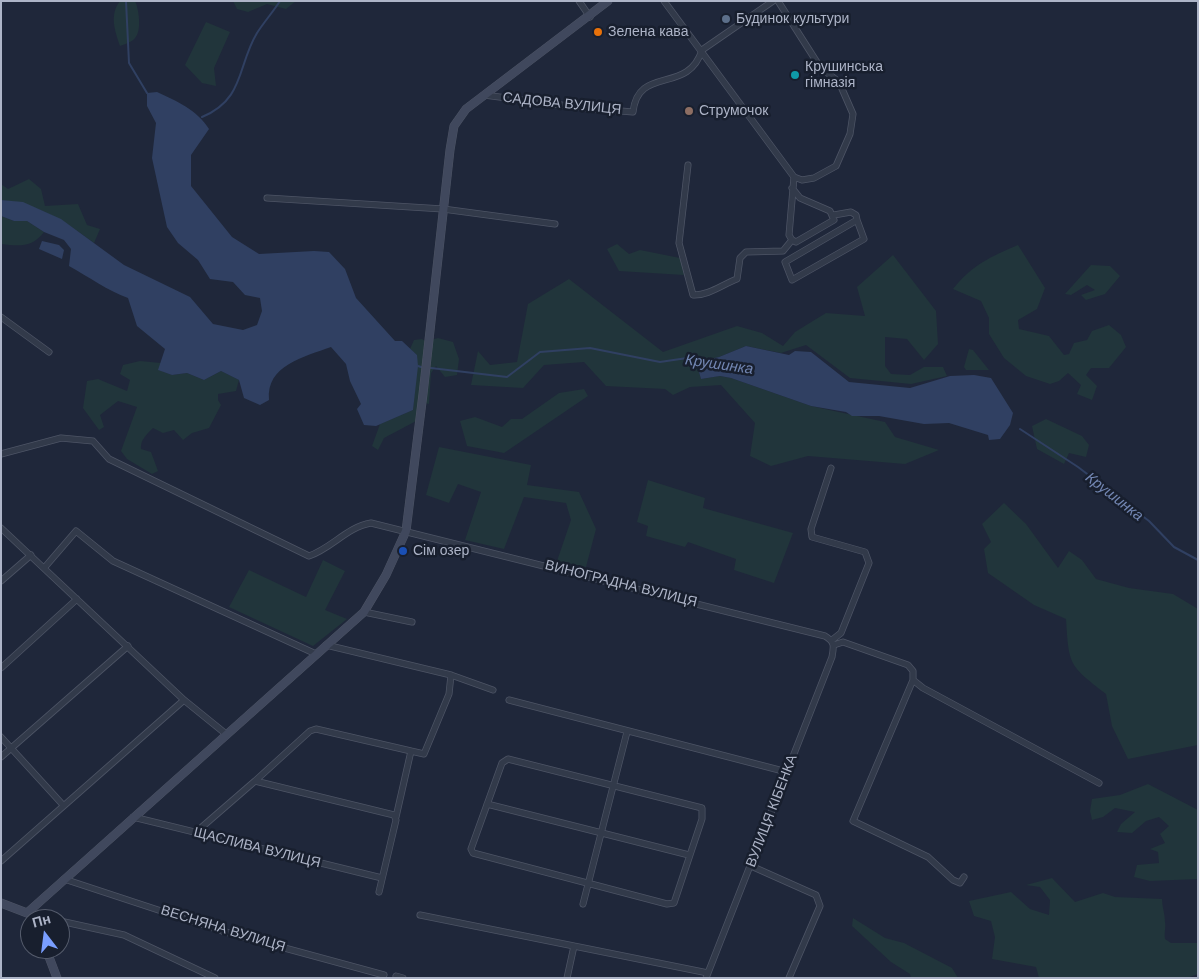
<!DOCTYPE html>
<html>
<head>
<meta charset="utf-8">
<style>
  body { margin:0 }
  #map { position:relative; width:1199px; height:979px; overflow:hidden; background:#1f273a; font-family:Helvetica,sans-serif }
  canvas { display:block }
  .frame { position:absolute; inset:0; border:2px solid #adb4c7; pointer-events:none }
  .north { position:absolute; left:20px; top:909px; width:50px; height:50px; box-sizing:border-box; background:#181f2e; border:1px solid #545b6b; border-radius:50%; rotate:345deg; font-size:14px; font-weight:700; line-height:20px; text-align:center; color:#adb4c7 }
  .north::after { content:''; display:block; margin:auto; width:18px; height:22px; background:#799eff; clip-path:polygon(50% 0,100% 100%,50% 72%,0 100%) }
</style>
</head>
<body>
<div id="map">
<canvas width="1199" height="979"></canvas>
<div class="frame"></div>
<div class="north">Пн</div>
</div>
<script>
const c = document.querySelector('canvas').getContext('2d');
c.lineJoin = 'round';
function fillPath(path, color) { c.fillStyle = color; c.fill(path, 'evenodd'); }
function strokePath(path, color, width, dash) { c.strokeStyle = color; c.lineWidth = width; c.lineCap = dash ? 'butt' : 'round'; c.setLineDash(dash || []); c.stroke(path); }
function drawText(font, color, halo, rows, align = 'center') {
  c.font = font + ' Helvetica,sans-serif'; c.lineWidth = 5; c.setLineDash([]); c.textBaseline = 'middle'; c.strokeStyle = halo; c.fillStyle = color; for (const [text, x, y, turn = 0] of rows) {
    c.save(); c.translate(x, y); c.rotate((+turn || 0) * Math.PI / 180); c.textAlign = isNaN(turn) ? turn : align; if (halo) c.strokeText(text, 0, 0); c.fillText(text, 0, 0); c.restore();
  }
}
const green = new Path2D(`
  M120,1h15c4,8 7,30 0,37 -3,4 -10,6 -15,8 -5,-15 -11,-31 0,-45z
  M233,1h63l-10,8 -19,-5 -19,8 -11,-3z
  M206,22l24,10 -16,36 2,18 -14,-3 -17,-18z
  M29,179l12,10 4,17 33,-2 9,21 13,4 -6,14c-29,-22 -56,-39 -93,-43v-16l7,5z
  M1,216l13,5h13l17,11c-12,16 -25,14 -43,12z
  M617,244l12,10 11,-4 40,8 4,17 -65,-4 -12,-22z
  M1018,245l27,43 -8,21 -19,11 1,9 30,7 15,19 5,-1 5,-11 13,-3 5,-9 17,-6 12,10 5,12 -17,21h-18l-5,7 11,11 -5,14 -15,-6 4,-9 -13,-12 -9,8 -9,3 -24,-8 -22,-18 -15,-24v-16l-8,-17 -28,-12c19,-24 37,-32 65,-44z
  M893,255l43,56 2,33 -14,16 -17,-21 -22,-2v29l6,8 19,1 14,-8h19l4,9 -36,8 -61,-6 -44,-33 -25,8 -35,-7 -27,11 -23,5 5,17 19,-3 11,2 80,28 74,16 10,15 44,13 -34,14 -97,-8 -37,10 -21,-10 5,-33 -34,-38 -31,2 -17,8 -8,-6 -59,-3 -22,-24 -40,3 -21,23 -52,-3 7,-34 12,14 27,-3 11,-58 41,-25 94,73 74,-26 25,7 21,13 12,-14 31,-19 39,3 -8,-29z
  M1091,265l19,1 10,10 -15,18 -19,6 -5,-5 14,-5 -8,-5 -16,10 -6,-1z
  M438,338l15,4 6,17 -2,16 -12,2 -9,-11 -5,7 -2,31 -4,-1 6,-63z
  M422,339l3,2 -7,79 -34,18 -6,12 -6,-4 8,-22 33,-14 4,-55 -7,-6 4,-9z
  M969,349l4,1 16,20h-23l-2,-3z
  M140,361l21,2 -2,7 13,5 15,-2 17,7 17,-9 18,9 -3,11 -18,3v6l3,5 -12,23 -17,5 -9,7 -9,-10 -11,3 -10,-5c-6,6 -13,12 -12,21l10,3 7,19 -6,3 -25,-15 -6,-8 16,-44 -19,-6 -18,14 4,12 -5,3 -16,-22 4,-27 11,-2 29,12 3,-11 -10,-6 3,-9z
  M584,389l4,7 -84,57 -37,-7 -7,-25 15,-4 27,10 9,-8h11l37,-26z
  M1046,419l36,17 7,9 -3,12 -17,-4 -5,11 -27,-15 -5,-23z
  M439,447l92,18 -4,20 52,7 17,37 -10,38 -29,-6 14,-41 -5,-17 -42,-6 -20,52 -39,-9 16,-48 -23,-8 -9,19 -23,-8z
  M648,480l57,18 -2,10 90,25 -19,50 -40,-13 2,-11 -48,-17 -3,5 -39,-11 2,-10 -11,-4z
  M1004,503l22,21 32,44 11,-17 13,9 14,19 33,9 44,6 25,15v136l-70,14 -16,-33 -6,-32c-37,-29 -37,-28 -40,-75l-32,-14 -46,-32 -4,-24 7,-7 -9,-18z
  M323,560l22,11 -20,39 22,9 -34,27 -84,-39 20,-37 57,27z
  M1148,784l50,26v69l-48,2 -16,-4 3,-12 22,-2 -1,-11 -8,-3 15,-6 -5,-9 9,-8 -10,-9 -13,4 -14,12 -15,-1 4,-8 14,-12 -20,-4 -12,9 -11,3 -2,-9 2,-12 28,-4z
  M1052,878l23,24 28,-9 12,4 47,2c0,8 3,15 3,23 1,6 -1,10 0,17l6,4h27v31l-11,4h-148l-3,-11 -44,-8 3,-22 -4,-16 -17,-5 -5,-15 42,-9 19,17 19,6 1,-15 -10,-13 -14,-2z
  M853,918l32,20 19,5 48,25 6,10h-47l-1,-4 -19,-12 -39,-36z`);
const water = new Path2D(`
  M157,92c20,9 40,18 52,37l-18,26v31l41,51 27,17 55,-3 15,1 16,17 11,29 39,43h7l15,14 1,11 -5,44 -37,16 -12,-1 -7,-16 4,-5 -11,-23 -4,-17 -15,-17c-27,10 -65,18 -62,53l-9,5 -16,-7 -5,-18 -18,-9 -17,9 -17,-7 -15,2 -14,-5 7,-21 -28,-23 -9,-28c-20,-7 -39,-21 -59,-32l2,-17 -7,-9 -20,-8 -17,-11h-13l-13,-5v-16l22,2 38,17 63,46 66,32 23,27 30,6 14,-5 5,-14 -2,-13 -15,-3 -12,-13 -23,-3 -12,-19 -20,-17 -11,-16 -15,-69 4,-35 -9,-17v-13z
  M42,241l17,4 5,5 -2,9 -23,-10z
  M746,346l43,9 6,-4 16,1 38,30 61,6 40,-12 24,-1 17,3 22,35 -3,12 -10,14 -11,1 -1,-5 -39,-12 -25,1 -45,-8h-27l-6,-4 -35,-6 -80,-28 -11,-2 -19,3 -5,-17 23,-5z`);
const stream = new Path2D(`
  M126,1l3,62 18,30
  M202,117c43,-18 35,-51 55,-84 7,-11 16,-21 23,-32
  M418,366l3,1
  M431,368l76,9 33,-25 50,-4 70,14 27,-4 16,3
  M1020,429l58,38 71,54 25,26 24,13`);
const street = new Path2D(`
  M579,1l11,16
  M664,1l130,176 8,3 12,-2 22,-12 14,-32 3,-20 -14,-32 -19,-15 -42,-66
  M484,95l100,13 49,4c5,-47 55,-17 69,-62l71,-49
  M688,165l-9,78 14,52c15,1 30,-11 44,-16l3,-21 6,-6 37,-1 9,-11
  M792,188l8,10 30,13 4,9 -38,22 -4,-2 -3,-5 5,-58
  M267,198l176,11 112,15
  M834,215l17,-3 5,3 1,5 -72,42 7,18 72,-41 -7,-19
  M1,317l48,35
  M1,454l60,-16 32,3 16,18 200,97c23,-8 38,-29 62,-33l454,113c10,6 9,10 7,21l-126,321
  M831,468l-20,61 1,8 53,15 4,11 -28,70 -9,7
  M1,528l183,172 42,34
  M45,567l31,-36 37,30 203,93
  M1,581l30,-26
  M364,612l48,10
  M326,645l125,30 42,15
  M834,645l9,-3 65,23 5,6v9l10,8 176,95
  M1,668l76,-69
  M913,680l-60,141 75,36 25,23 7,3 4,-6
  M509,700l278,72
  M1,737l62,68
  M411,751l13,3 25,-60 2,-19
  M1,757l127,-111
  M508,759l194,49v11l-28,84 -7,1 -194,-51 -2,-4 31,-86z
  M255,781l55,-50 6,-2 95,22 -15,66
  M487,804l202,51
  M133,817l249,61
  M195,833l60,-52 139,34 2,5 -17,72
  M1,861l183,-161
  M751,866l65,29 4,11 -31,72
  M64,879l158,52 162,44
  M583,904l44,-172
  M27,913l26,6
  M420,915l288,58
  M60,921l64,14 91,43
  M396,976l7,2
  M567,978l7,-32`);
const secondary = new Path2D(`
  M1,903l26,10
  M27,913l337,-301 22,-37 20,-44 17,-137 27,-244 4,-24 12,-17 142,-108
  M46,949l11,29`);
const markers = [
  [726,19,5,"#5c6f8a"],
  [598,32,5,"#e8710a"],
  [795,75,5,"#0f9aa8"],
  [689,111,5,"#8d6e63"],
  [403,551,5,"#1a4fb4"]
];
const poiNames = [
  ["Будинок культури",736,19],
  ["Зелена кава",608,32],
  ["Крушинська",805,67],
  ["гімназія",805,83],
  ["Струмочок",699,111],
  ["Сім озер",413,551]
];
const streetNames = [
  ["САДОВА ВУЛИЦЯ",562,104,6],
  ["ВИНОГРАДНА ВУЛИЦЯ",621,584,14],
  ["ВУЛИЦЯ КІБЕНКА",772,811,-69],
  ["ЩАСЛИВА ВУЛИЦЯ",257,848,14],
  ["ВЕСНЯНА ВУЛИЦЯ",223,929,17]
];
const waterNames = [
  ["Крушинка",719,365,8],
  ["Крушинка",1114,497,38]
];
fillPath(green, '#21353b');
fillPath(water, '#304062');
strokePath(stream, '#304062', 2);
strokePath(street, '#4d5465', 7);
strokePath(secondary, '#4d5465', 9);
strokePath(street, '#323a4a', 5.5);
strokePath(secondary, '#40485d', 8);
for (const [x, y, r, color] of markers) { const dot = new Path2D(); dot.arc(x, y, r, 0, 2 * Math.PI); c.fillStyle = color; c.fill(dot); strokePath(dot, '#181f2e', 2); }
drawText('14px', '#adb4c7', '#181f2e', poiNames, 'left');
drawText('14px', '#adb4c7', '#181f2e', streetNames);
drawText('italic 15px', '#7286b2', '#181f2e', waterNames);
</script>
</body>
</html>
